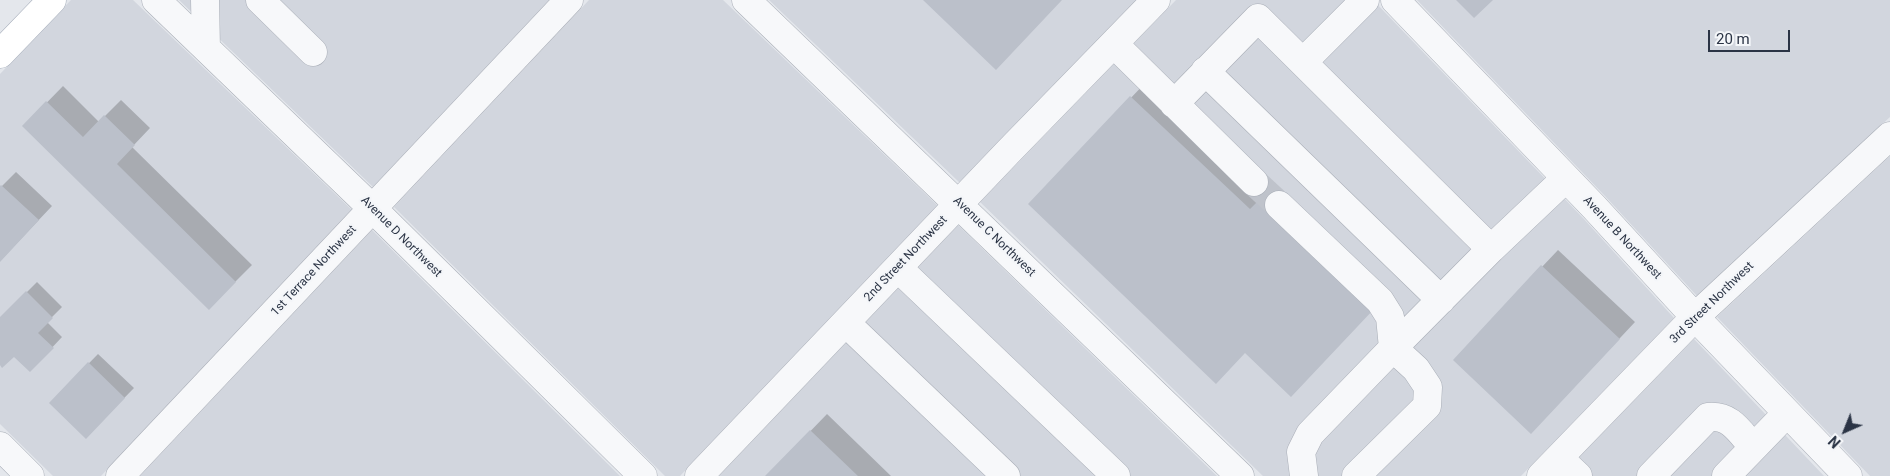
<!DOCTYPE html>
<html>
<head>
<meta charset="utf-8">
<style>
  body { margin:0 }
  #map { position:relative; width:1890px; height:476px; overflow:hidden; background:#e4e7ec; font-family:Roboto,sans-serif }
  canvas { display:block }
  .north { position:absolute; left:1820px; top:406px; width:50px; height:50px; -webkit-text-stroke:4px #f4f6f9; paint-order:stroke; rotate:224deg; font-size:14px; font-weight:700; line-height:20px; text-align:center; color:#2b3445 }
  .north::after { content:''; display:block; margin:auto; width:18px; height:22px; background:#2b3445; clip-path:polygon(50% 0,100% 100%,50% 72%,0 100%) }
  .scale { position:absolute; left:1708px; top:30px; width:82px; height:22px; box-sizing:border-box; border:2px solid #2b3445; border-top:0; padding-left:6px; font-size:15px; line-height:18px; white-space:nowrap; color:#2b3445; -webkit-text-stroke:4px #f4f6f9; paint-order:stroke }
</style>
</head>
<body>
<div id="map">
<canvas width="1890" height="476"></canvas>
<div class="north">N</div>
<div class="scale">20 m</div>
</div>
<script>
const c = document.querySelector('canvas').getContext('2d');
c.lineJoin = 'round';
function fillPath(path, color) { c.fillStyle = color; c.fill(path, 'evenodd'); }
function strokePath(path, color, width, dash) { c.strokeStyle = color; c.lineWidth = width; c.lineCap = dash ? 'butt' : 'round'; c.setLineDash(dash || []); c.stroke(path); }
function drawText(font, color, halo, rows, align = 'center') {
  c.font = font + ' Roboto,sans-serif'; c.lineWidth = 4.5; c.setLineDash([]); c.textBaseline = 'middle'; c.strokeStyle = halo; c.fillStyle = color; for (const [text, x, y, turn = 0] of rows) {
    c.save(); c.translate(x, y); c.rotate((+turn || 0) * Math.PI / 180); c.textAlign = isNaN(turn) ? turn : align; if (halo) c.strokeText(text, 0, 0); c.fillText(text, 0, 0); c.restore();
  }
}
const built = new Path2D(`
  M71,0h62l219,210 -251,266h-48l-53,-52v-350z
  M179,0h371l-177,187z
  M589,0h134l215,206 -258,270h-15l-271,-269z
  M769,0h368l-177,183z
  M1176,0h197l210,218 91,100 -153,158h-258l-283,-274z
  M1417,0h473v117l-193,179 -92,-100z
  M1890,156v320h-20l-153,-159z
  M958,225l259,251h-498z
  M372,230l248,246h-480z
  M1694,339l130,137h-263z`);
const shadow = new Path2D(`
  M1147,81l120,113 9,-9 114,107 -145,60 -215,-148z
  M63,86l36,36 22,-22 29,28 -18,19 120,118 -43,43 -185,-182z
  M16,172l36,34 -52,55v-73z
  M1558,250l77,72 -88,94 -93,-56z
  M37,282l25,25 -15,15 15,15 -32,34 -16,-16 -14,9v-45z
  M98,354l36,34 -48,49 -36,-34z
  M827,414l64,62h-124z`);
const building = new Path2D(`
  M923,0h139l-66,70z
  M1456,0h37l-19,18z
  M1130,96l120,113 9,-9 115,109 -83,88 -46,-44 -29,31 -188,-180z
  M46,101l37,36 21,-22 31,30 -18,19 119,118 -27,28 -187,-184z
  M1,185l38,35 -39,42v-76z
  M1541,265l79,74 -89,95 -78,-74z
  M26,291l27,27 -15,15 16,15 -24,24 -16,-15 -12,11 -2,-3v-48z
  M88,362l37,36 -39,41 -37,-36z
  M810,430l48,46h-93z`);
const minorTunnel = new Path2D(`
  M1254,182l25,23`);
const minor = new Path2D(`
  M156,0l217,209 270,267
  M205,0l1,48
  M260,0l53,52
  M746,0l494,476
  M1395,0l199,207 101,110 153,159
  M1114,44l140,138
  M1303,62l62,-62
  M1205,71l236,229
  M1174,104l84,-86 233,231
  M1279,205l101,96 10,16 3,31
  M898,268l218,208
  M846,323l160,153
  M1393,348l98,-99 75,-71
  M0,446l30,30
  M1559,458l19,18
  M120,476l449,-476
  M699,476l310,-325 147,-151
  M1304,476l-3,-24 9,-18 83,-86 23,21 12,18 -1,19 -71,70
  M1541,476l154,-159 195,-181
  M1651,476l57,-59c23,-2 31,14 45,30
  M1726,476l61,-63`);
const major = new Path2D(`
  M0,54l52,-54`);
const streetNames = [
  ["Avenue D Northwest",401,237,45],
  ["Avenue C Northwest",994,237,44],
  ["Avenue B Northwest",1622,238,47],
  ["2nd Street Northwest",906,259,-46],
  ["1st Terrace Northwest",314,271,-47],
  ["3rd Street Northwest",1712,303,-44]
];
fillPath(built, '#d2d6de');
fillPath(shadow, '#0003');
fillPath(building, '#bbc0ca');
strokePath(minorTunnel, '#bfc3cb', 28, [28, 14]);
strokePath(minor, '#a9aeb7', 29);
strokePath(major, '#a3abb8', 29);
strokePath(minor, '#f7f8fa', 28);
strokePath(major, '#fff', 28);
drawText('12px', '#2b3445', '#f4f6f9', streetNames);
</script>
</body>
</html>
